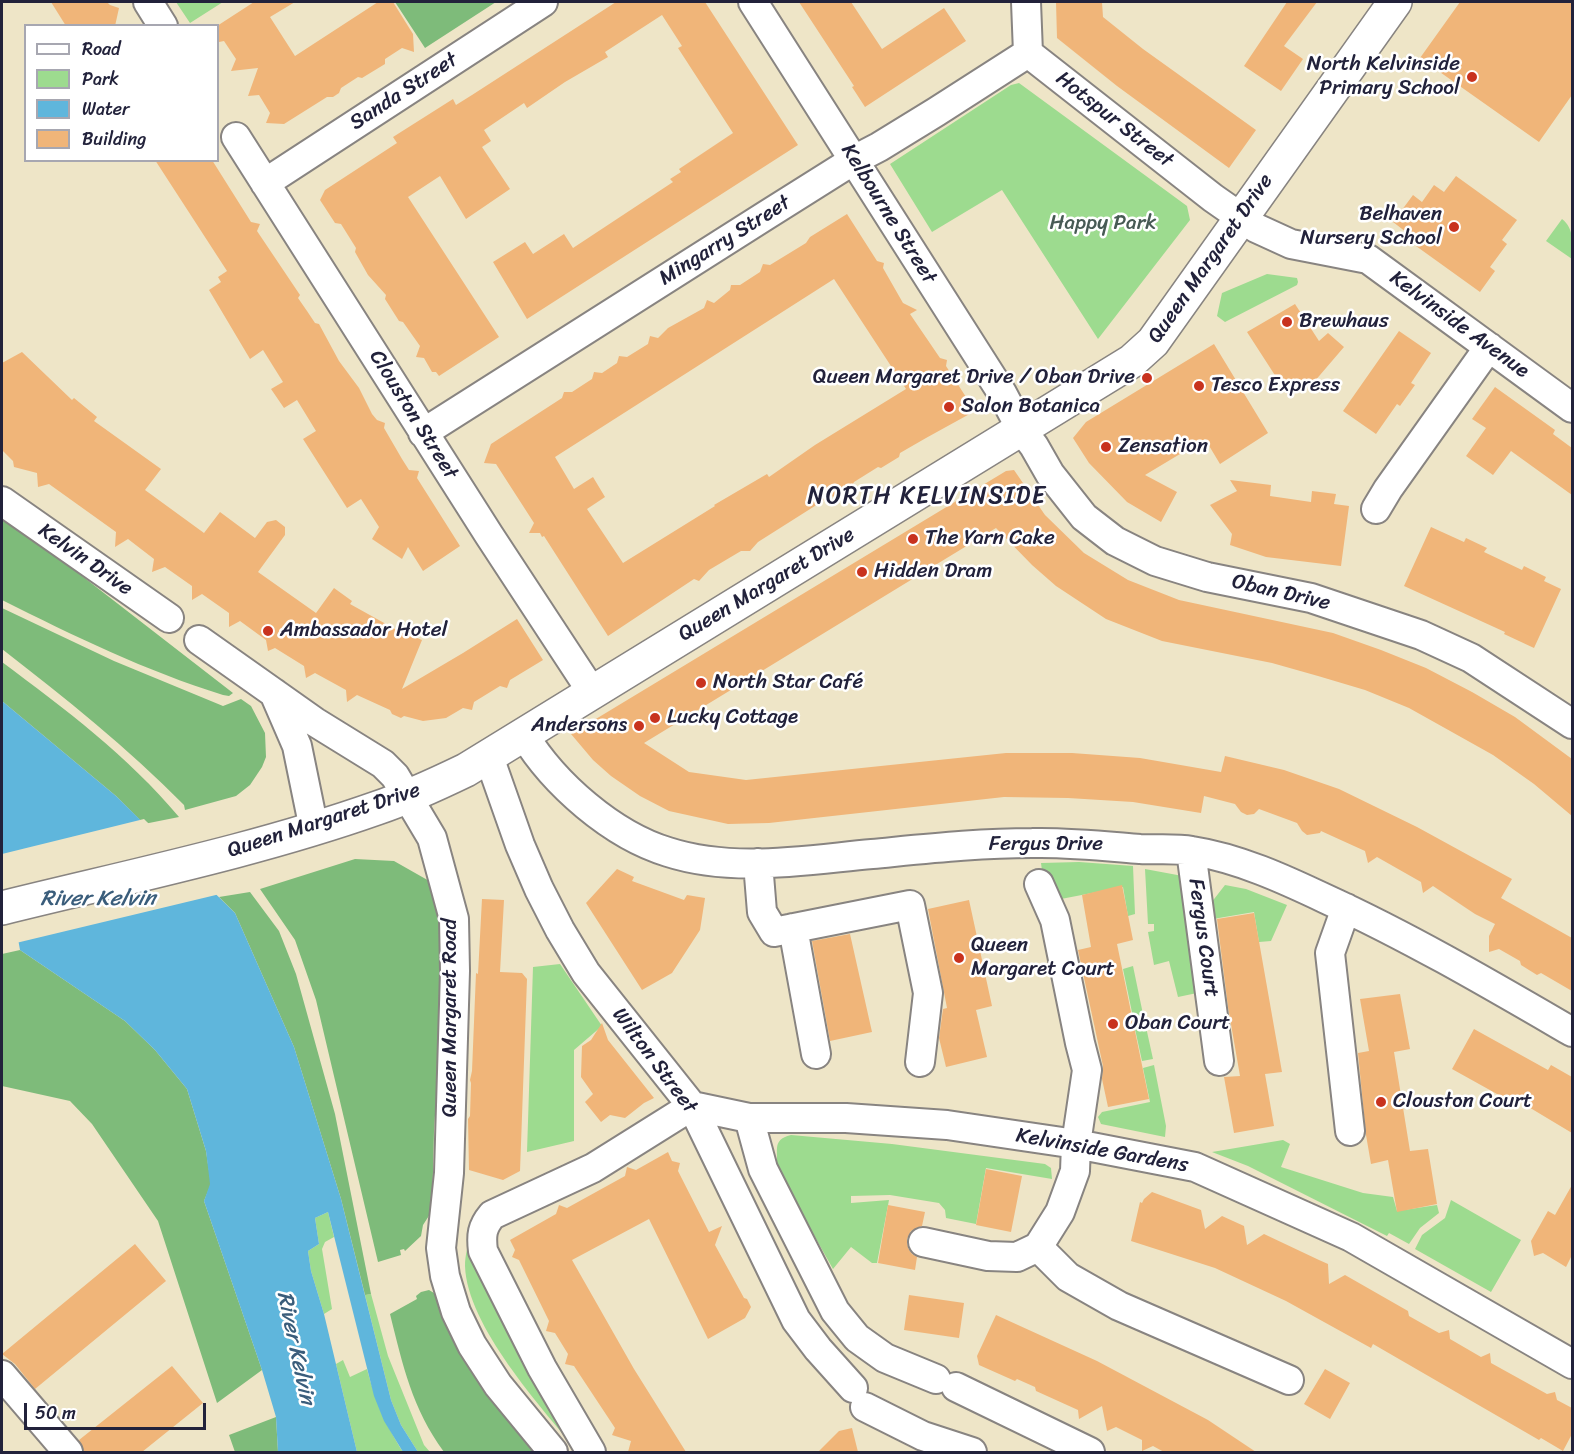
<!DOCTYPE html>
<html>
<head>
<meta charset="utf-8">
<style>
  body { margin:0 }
  #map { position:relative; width:1574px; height:1454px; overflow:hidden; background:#eee5c7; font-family:Sriracha,sans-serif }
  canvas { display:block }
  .frame { position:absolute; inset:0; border:3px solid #22223b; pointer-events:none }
  .legend { position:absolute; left:24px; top:24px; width:195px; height:138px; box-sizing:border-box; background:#fff; border:2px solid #a7a7b1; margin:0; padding:8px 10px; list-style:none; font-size:18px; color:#22223b }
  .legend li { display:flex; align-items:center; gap:12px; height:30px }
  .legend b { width:30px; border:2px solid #a7a7b1 }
  .scale { position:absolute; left:24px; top:1403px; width:182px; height:27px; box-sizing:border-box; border:3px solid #22223b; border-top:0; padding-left:8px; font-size:18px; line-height:21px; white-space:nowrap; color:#22223b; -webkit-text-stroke:4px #fff; paint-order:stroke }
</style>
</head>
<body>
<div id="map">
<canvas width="1574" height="1454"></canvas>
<div class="frame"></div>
<ul class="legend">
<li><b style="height:8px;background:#fff"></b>Road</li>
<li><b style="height:16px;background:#9ddb8f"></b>Park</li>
<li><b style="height:16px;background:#5fb6dc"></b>Water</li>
<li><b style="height:16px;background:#f0b579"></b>Building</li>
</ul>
<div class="scale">50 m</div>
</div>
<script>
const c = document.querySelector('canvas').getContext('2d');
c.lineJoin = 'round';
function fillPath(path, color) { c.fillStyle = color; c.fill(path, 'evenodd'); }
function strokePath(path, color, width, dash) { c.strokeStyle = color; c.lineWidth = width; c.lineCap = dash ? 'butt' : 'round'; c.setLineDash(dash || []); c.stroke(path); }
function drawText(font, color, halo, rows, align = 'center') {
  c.font = font + ' Sriracha,sans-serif'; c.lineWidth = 5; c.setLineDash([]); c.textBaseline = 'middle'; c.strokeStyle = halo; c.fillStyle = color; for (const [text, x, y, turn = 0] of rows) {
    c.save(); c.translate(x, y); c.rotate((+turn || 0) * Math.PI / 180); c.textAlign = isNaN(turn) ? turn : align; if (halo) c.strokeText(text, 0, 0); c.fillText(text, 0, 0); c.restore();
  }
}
const green = new Path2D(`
  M176,2h47l-33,21z
  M1019,83l168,123 3,14 -92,119 -96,-149 -70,42 -42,-68 121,-79z
  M1562,219c12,9 11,25 10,40l-26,-18z
  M1267,274l30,4 1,4 -1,3 -72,37 -8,-6 5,-23z
  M1079,862l54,4 2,48 -7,2 -5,-29 -62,12 -17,-13 -3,-23z
  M1145,869l43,8 9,116 -19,4 -9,-36 -15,4 -6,-33 6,-1v-7h-6z
  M1225,885l21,4 41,16 -16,36 -12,1 -5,-30 -41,7 -2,-16z
  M560,964l42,62 -28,24v91l-47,11 6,-185z
  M1133,966l11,53 -10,3 -11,-53z
  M1146,1027l7,32 -11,2 -7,-32z
  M1154,1065l12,61 -1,11 -64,-13 -3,-7 4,-5 48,-10 -7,-34z
  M791,1135l101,9 153,20 6,4 1,11 -66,-11 -10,56 -30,-6 -1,-8 -6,-7 -49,-8 -39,1v7l38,-3 -12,63h-5l-21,-16 -18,22 -57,-101c4,-16 -6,-28 15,-33z
  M1283,1140l7,4 -9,23 82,26 30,4 4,14 40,-6 2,8 -19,15 -11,16 -20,-11 -2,3 -139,-70 -36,-14z
  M1451,1200l70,40 -30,52 -76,-43 7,-14 23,-17z
  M328,1212l6,25 -9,5 -3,7 10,60 -8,5 -13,-43 -3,-20 11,-7 -4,-26z
  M471,1234l107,218c-37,-45 -111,-126 -113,-186 0,-11 3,-21 6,-32z
  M371,1294l17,62 36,89 6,7h-12l-17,-27 -10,-25 -26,-105z
  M343,1360l7,17 17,-8c9,34 18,54 36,83h-46l-21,-88z`);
const forest = new Path2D(`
  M395,2h101l-71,46z
  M2,514l231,179 -4,3 -6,-1c-77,-24 -149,-59 -221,-95z
  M2,608l112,53 109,45 18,-7 10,7 14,27 1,24 -4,10 -12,18 -14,11 -51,14 -1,-5c-56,-57 -119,-107 -182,-156z
  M2,662c63,47 126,94 177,155l-35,7 -28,-28 -114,-95z
  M355,859l39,2 37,21 15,61 -12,188 -2,80 -9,14 -2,11 -16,15 -1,-2 -4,1 1,5 -23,7 -62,-262 -21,-60 -35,-51z
  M250,892l29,39 17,43 39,140 36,180 -6,1 -24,-96 -47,-152 -59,-134 -16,-16z
  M20,950l105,71 30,29 32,39 19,62 5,33 -7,17 58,169 -45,33 -59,-182 -66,-97 -22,-23 -68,-15v-132z
  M429,1290l5,3 37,69 68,90h-95c-32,-44 -41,-86 -54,-138l27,-15 -1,-3 5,-4z
  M276,1417l2,35h-43l-6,-17z`);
const water = new Path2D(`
  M2,701l114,95 119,117 59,134 47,152 50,201 10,25 17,27h-15l-19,-31 -10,-25 -46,-184 -13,6 4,26 -11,7 3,20 13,43 33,138h-79l-2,-35 -14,-47 -58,-169 6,-17 -4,-33 -19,-62 -32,-39 -30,-29 -105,-71 -16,-90 -2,-3z`);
const pier = new Path2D(`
  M144,819l76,75 -204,49 -14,-79v-10z`);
const building = new Path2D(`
  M51,2h56l3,3 9,3 -4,18h-49z
  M254,2h41l-25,15 25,39 83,-54h15l20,32 1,18 -12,-4 -17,11v5l-23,14 -4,-1 -17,11 -2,5 -6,4h-6l-43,27 -18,-1 4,-10 -11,-18 -11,1 10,-28 -27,3 5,-12 -12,-18 -5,1 -1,-4 -1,-12z
  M616,2h89l93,143 -271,174 -34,-57 32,-20 8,12 31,-20 9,14 100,-66 -3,-3 11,-7 -2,-3 54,-36 -55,-85 4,-2 -20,-31 -57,37 3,5 -43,25 -38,26 -3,-5 -40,27 7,11 -9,6 28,42 -44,30 -26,-43 -32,21 91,140 -60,39 -3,-4h-4l-8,-14 -8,-1 4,-11 -17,-24 -4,-1 -14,-22 1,-4 -18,-20 -13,-23 1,-4 -15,-24 -6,-1 -15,-23 5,-10 72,-47 -4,-6 60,-38 3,6 16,-10z
  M799,2h52l31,47 62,-41 22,33 -101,66 -13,-20 2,-1z
  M1056,2h46l1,15 40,32 113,81 -27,38 -112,-82 -60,-48z
  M1287,2h30l-33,44 19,13 -22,32 -37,-25z
  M1460,2h112v93l-33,47 -119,-84z
  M155,160h57l39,62 9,2 -3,7 43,64 -2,3 9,13 8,12 4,1 20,37 20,27 13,26 5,6 8,3 -1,5 18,31 7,11 10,1 -2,7 43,68 -37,25 -15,-24 -6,12 -30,-20 7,-12 -18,-28 -14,9 -44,-69 13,-8 -19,-31 -13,8 -13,-19 12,-7 -20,-32 -13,9 -41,-69 12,-8 -3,-5 9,-6z
  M1456,176l61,44 -15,20 5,4 -17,23 5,4 -15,21 -64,-46 3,-4 -26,-20 20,-27 9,7 12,-17 10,7z
  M847,214l30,47 7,2 -1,5 20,35 14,7 -7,4 30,44 7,2 -1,6 29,45 -49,27 -26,15 -1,4 -18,11 -3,-1 -24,15 -2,4 -13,7 -1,5 -7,-2 -13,8 -60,38 -8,9h-9l-32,19 -10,11 -5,-2 -86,57 -64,-100 -2,1 -2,-4h-11l5,-10 -38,-59 -12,-1 7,-19 71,-46 2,-6h8l20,-13 2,-7 8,1 15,-10 2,-7 8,1 21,-13 2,-8 8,2 10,-10 36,-20 3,-8 7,3 16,-13 1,-5h9l20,-13 3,-8 7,1 36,-22 4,-6zM834,279l72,110 -91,56 -46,32 -2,-3 -53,31 1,1 -92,57 -36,-54 18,-12 -12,-20 -19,12 -19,-32z
  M1295,304l24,37 9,-8 16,14 -30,35 -25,15 -42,-65z
  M1399,331l32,22 -20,30 4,2 -15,21 -3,-2 -21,30 -33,-23z
  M1214,344l54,89 -48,31 -15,-25 -60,36 32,17 -16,30 -34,-20 -38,-39 -16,-25 13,-16z
  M22,352l50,48 2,-2 23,19 -3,4 67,48 -16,21 59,43 16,-21 35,26 12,-16 9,-2 9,7v8l-27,37 58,41 18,-25 18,13 -2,3 45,25 27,11 -20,49 61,-36 54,-34 26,41 -33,20 -3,8 -7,-2 -26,16 -2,8 -9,-2 -17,10 -23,3 -19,-5 -3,2 -9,-4 -2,-4 -33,-15 -10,7 -1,-12 -31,-17 -9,5 -2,-12 -29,-18 -7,3 -2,-11 -26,-19 -11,6v-14l-27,-19 -10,6v-14l-27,-19 -13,5 2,-13 -26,-20 -13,8 1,-15 -67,-48 -11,3 -1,-14 -23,-6 -1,-6 -11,-11v-87z
  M1495,387l60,43 -2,4 19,14v47l-61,-44 -18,24 -27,-19 20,-28 -14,-9z
  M1014,470l31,45 39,38 44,27 51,20 154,33 48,17 45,18 46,24 43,25 57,42v57l-38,-32 -41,-29 -84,-47 -44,-18 -47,-14 -46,-13 -110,-22 -56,-22 -50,-33 -24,-21 -36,-37 -352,215 45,29 57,8 260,-27h66l68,5 81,14 4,-16 59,14 55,19 78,38 95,52 -11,19 71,40v53l-31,-18 -4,2 -16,-10 -1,-4 -21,-12 -10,3v-16l6,-12 -20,-10 -42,-28 -10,7 -2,-11 -44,-25 -9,6 -3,-12 -44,-20 -1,2 -13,2 -5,-4 -5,-8 -38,-14 -5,5 -7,1 -6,-3 -6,-8 -31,-8 -3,17 -68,-11 -65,-4 -64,-1 -235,26 -41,1 -59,-13 -29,-15 -29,-20 -18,-16 -22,-26 435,-263z
  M1230,480l41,5 -1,11 41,6 1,-11 24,3 -2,10 15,2 -8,60 -75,-9 -36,-12 2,-11 -22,-29 27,-14z
  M1431,527l33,15 2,-4 21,10 -3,4 38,18 2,-4 22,11 -2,4 17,8 -27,59 -30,-14 1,-2 -101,-46z
  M617,869l17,8 -2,4 52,19 3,-5 18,3 -5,32 -28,43 -30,17 -56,-87z
  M1122,885l11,55 -16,4 32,155 -41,8 -6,-28 1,-13 -25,-116 13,-3 -9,-52z
  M482,899l22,1 -4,72 22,1 5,6 -7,192 -17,9 -34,-10 -1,-51 2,-3 1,-33 -1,-3 2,-9 4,-98 2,1z
  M969,900l23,106 -16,4 11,47 -41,10 -7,-29 4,-29 4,-1 -19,-99z
  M1254,913l28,159 -17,2 9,52 -40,7 -10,-56 16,-1 -12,-69 -11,-88z
  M850,934l22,98 -42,9 -18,-100z
  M1400,994l10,55 -16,3 16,99 18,-2 9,55 -40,8 -9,-52 -17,4 -5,-29 -8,-82 11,-2 -9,-52z
  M602,1023l6,17 46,58 -10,5 -19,15 -15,-3 -9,7 -16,-20 8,-8 -12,-17 1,-31 9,-6z
  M1474,1029l74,41 3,-5 21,12v56l-55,-33 -2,4 -63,-35z
  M668,1152l4,9 8,2 -2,8 31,61 13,-6 -7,19 29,53 3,1 4,8 -6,11 -37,21 -59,-120 -77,41 62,109 52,83h-58l3,-11 -19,-6 3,-7 -41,-62 -9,-2 3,-10 -13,-21 -9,-2 3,-10 -30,-61 -7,-3 3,-7 -5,-10 46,-26 3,-9 8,3 58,-32 2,-9 9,3z
  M986,1169l36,7 -11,56 -35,-7z
  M1572,1185v70l-6,12 -23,-14 -9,3 -3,-15 17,-30 7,4z
  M1152,1192l49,18 4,19 17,-13 22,10 3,19 17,-11 55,26 9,4 1,20 16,-9 63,36 1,5 30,17 10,-3 1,9 31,18 9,-4 1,10 56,31 8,-2 2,8 15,8v26l-9,17 -22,-13 -2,2 -166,-96 -2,4 -85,-47 -71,-33 -84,-27 9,-39 2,1 2,-4z
  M888,1205l37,7 -3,14 -11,5 -4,8 1,9 4,6 5,3 -2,13 -37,-7z
  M135,1244l31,37 -131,108 -20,-25 -13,-10z
  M909,1295l55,8 -5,35 -55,-8z
  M996,1315l101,46 111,59 48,32h-92l-11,-6 -11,5v-11l-26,-13 -9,4 -5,-25 -23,13 -1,-9 -42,-19 -1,-4 -18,-8 -2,2 -36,-16 -2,-9z
  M172,1366l31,37 -61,49h-58l-5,-12z
  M1325,1369l25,14 -20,36 -26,-15z
  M852,1428l6,24h-40l21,-21z`);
const street = new Path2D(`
  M148,2l15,24
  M753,2l249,391 19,36 13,17 16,28 34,43 31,24 40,20 52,16 104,21 110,37 50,23 101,66
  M1026,2l2,51 185,145 43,30 35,16 77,15 204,149
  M236,137l253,398 103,157
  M265,183l278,-181
  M423,433l342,-217 89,-56 25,-13 57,-35 92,-59
  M2,501l167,117
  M1376,509l12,-20 101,-142
  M199,640l116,82 68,42 12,12 37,62 22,81 1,52 -6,202 -8,75 4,28 11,36 16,33 26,40 55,67
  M274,693l23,53 17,83
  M524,735c30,49 88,100 144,117 65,21 137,8 204,2 53,-5 107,-11 160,-11 36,-1 72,3 108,6 17,1 35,-1 52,2 46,7 92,28 134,48 85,39 165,86 246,133
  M489,757l31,88 19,44 21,41 26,43 106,133 104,214 22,29 35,39
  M1191,851l28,210
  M758,863l4,49 12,20 136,-27 18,88 -8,69
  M1346,908l-16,45 20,178
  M793,928l23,126
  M749,1118l14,51 72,142 22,27 28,20 51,21
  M923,1242l65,14 29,1 21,-10 22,-35 15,-41 1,-27 11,-74 -7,-27 -25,-123 -16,-36
  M1038,1247l30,30 51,29 170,74
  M2,1375l66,77
  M956,1387l134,65
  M865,1407l58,29 49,16
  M591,1452l-49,-84 -59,-117c-2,-16 -1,-24 9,-36l101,-47 99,-62 57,12h97l101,7 129,19 119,23 156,70 221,127`);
const secondary = new Path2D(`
  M2,908c125,-31 253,-57 375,-100 30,-10 60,-24 89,-38l666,-409 21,-19 242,-340`);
const markers = [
  [1472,77,6,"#c8321e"],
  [1454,227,6,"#c8321e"],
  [1287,322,6,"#c8321e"],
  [1147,378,6,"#c8321e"],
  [1199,386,6,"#c8321e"],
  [949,407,6,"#c8321e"],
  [1106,447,6,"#c8321e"],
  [913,539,6,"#c8321e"],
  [862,572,6,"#c8321e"],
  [268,631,6,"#c8321e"],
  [701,683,6,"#c8321e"],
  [655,718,6,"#c8321e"],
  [639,726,6,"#c8321e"],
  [959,958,6,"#c8321e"],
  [1113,1024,6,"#c8321e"],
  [1381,1102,6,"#c8321e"]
];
const poiNames = [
  ["North Kelvinside",1460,65,"right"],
  ["Primary School",1460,89,"right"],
  ["Belhaven",1442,215,"right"],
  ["Nursery School",1442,239,"right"],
  ["Brewhaus",1299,322],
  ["Queen Margaret Drive / Oban Drive",1135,378,"right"],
  ["Tesco Express",1211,386],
  ["Salon Botanica",961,407],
  ["Zensation",1118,447],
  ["The Yarn Cake",925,539],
  ["Hidden Dram",874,572],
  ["Ambassador Hotel",280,631],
  ["North Star Café",713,683],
  ["Lucky Cottage",667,718],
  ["Andersons",627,726,"right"],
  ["Queen",971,946],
  ["Margaret Court",971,970],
  ["Oban Court",1125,1024],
  ["Clouston Court",1393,1102]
];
const streetNames = [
  ["Sanda Street",404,92,-33],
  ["Hotspur Street",1114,120,38],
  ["Kelbourne Street",888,214,58],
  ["Mingarry Street",725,241,-32],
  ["Queen Margaret Drive",1211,259,-55],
  ["Kelvinside Avenue",1459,325,36],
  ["Clouston Street",413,415,58],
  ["Kelvin Drive",85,560,35],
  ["Queen Margaret Drive",767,585,-31],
  ["Oban Drive",1281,593,13],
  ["Queen Margaret Drive",324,821,-18],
  ["Fergus Drive",1046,845],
  ["Fergus Court",1203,938,82],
  ["Queen Margaret Road",451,1018,-90],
  ["Wilton Street",654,1061,53],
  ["Kelvinside Gardens",1102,1151,10]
];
const parkNames = [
  ["Happy Park",1103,224]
];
const waterNames = [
  ["River Kelvin",98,899],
  ["River Kelvin",295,1348,78]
];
const quarterNames = [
  ["NORTH KELVINSIDE",927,497]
];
fillPath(green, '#9ddb8f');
fillPath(forest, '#7ebb7a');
fillPath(water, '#5fb6dc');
fillPath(pier, '#eee5c7');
fillPath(building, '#f0b579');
strokePath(street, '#888481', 32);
strokePath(secondary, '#888481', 36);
strokePath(street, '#fff', 28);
strokePath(secondary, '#fff', 33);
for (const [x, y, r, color] of markers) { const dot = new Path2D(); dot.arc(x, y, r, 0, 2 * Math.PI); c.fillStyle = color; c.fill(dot); strokePath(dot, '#fff', 2); }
drawText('21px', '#22223b', '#fff', poiNames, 'left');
drawText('21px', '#22223b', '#fff', streetNames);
drawText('21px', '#475a54', '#fff', parkNames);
drawText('italic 22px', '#3a5d7b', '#fff', waterNames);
c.letterSpacing = '1.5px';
drawText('24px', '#22223b', '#fff', quarterNames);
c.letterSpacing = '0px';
</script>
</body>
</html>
